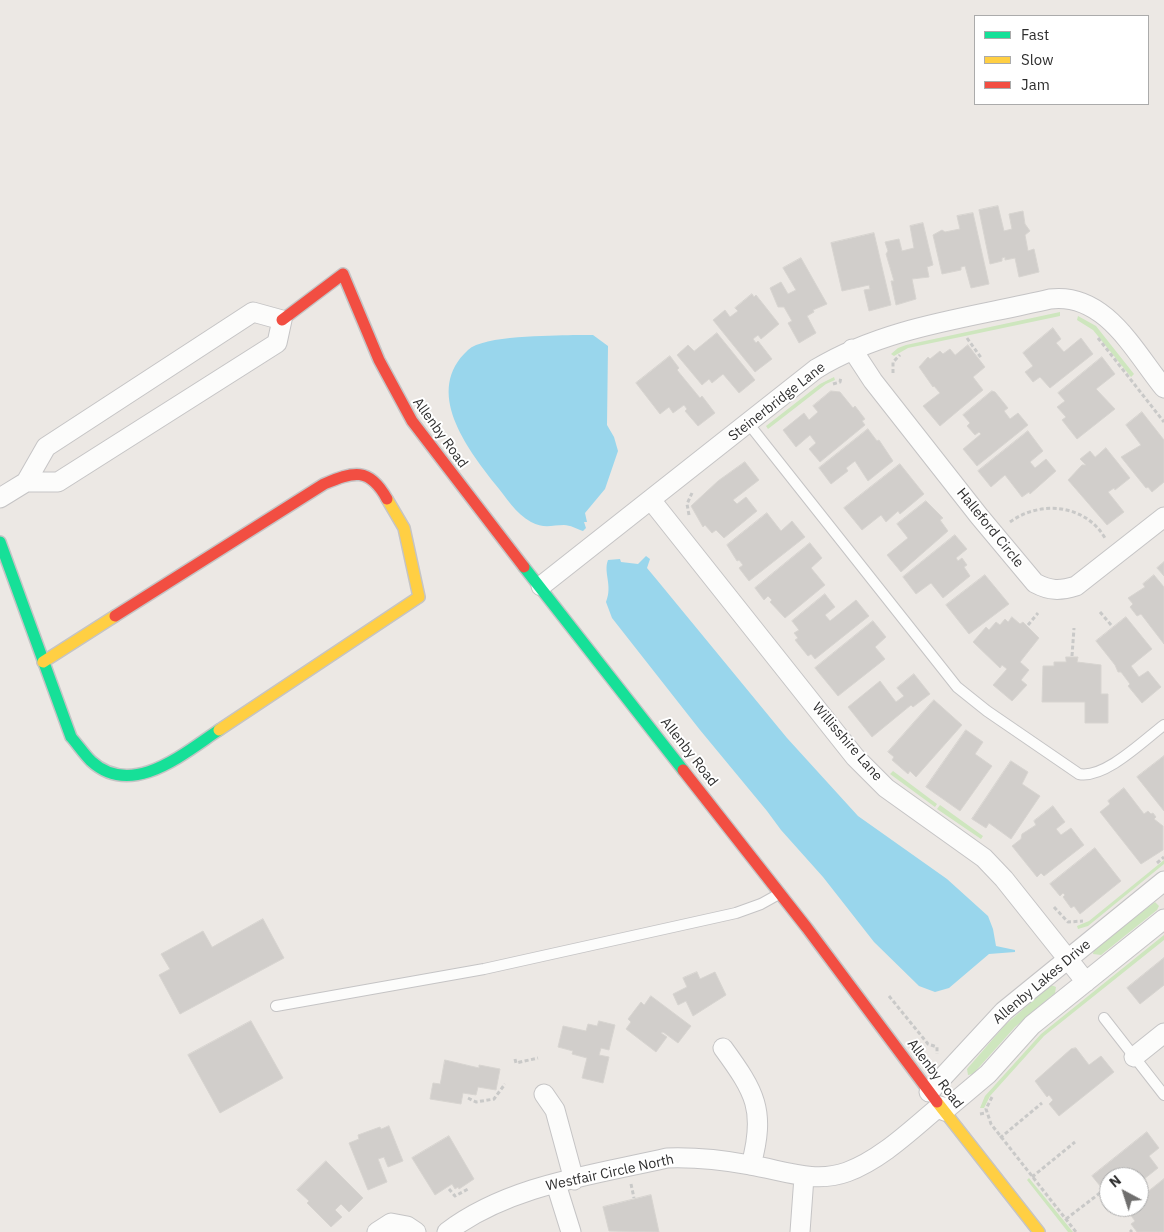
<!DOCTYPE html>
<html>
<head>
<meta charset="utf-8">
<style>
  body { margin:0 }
  #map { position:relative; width:1164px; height:1232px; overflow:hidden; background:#ece8e4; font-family:"IBM Plex Sans",sans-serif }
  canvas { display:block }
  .legend { position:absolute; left:974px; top:15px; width:175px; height:90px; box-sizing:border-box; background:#fff; border:1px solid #ababab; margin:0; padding:6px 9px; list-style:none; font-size:15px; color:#2e2e2e }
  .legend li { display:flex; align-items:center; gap:10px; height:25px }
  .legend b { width:25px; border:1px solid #ababab }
  .north { position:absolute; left:1099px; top:1167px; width:50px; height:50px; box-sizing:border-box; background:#fff; border:1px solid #ababab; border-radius:50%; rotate:320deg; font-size:14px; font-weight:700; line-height:20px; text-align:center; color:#2e2e2e }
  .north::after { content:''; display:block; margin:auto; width:18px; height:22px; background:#706f6e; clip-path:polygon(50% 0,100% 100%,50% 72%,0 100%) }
</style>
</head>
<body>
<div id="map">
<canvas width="1164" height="1232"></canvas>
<ul class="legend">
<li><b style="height:6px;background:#16e098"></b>Fast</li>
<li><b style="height:6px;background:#ffcf43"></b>Slow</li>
<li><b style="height:6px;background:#f24e42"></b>Jam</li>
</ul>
<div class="north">N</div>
</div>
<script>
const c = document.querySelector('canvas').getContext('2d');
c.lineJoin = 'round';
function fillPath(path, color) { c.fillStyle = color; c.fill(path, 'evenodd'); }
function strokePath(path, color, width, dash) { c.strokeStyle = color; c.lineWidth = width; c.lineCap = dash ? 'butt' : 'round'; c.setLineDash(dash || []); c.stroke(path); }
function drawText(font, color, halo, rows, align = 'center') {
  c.font = font + ' "IBM Plex Sans",sans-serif'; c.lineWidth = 4; c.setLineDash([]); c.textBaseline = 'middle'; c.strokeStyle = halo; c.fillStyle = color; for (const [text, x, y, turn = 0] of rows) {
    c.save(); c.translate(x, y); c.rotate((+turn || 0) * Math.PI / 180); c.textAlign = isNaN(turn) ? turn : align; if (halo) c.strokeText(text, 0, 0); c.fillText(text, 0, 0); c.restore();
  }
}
const green = new Path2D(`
  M1060,312v4l-152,32 -14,8 -3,-2 7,-6 8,-3z
  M1078,316l18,10 38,48 -3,3 -38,-47 -16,-10z
  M834,377l1,3 -9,4 -58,45 -2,-3 54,-42z
  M893,771l44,33 -2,3 -45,-33z
  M940,805l43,31 -2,3 -44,-30z
  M1164,860v4l-76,62 -10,3 -1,-3 12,-5z
  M1155,902l4,4 -2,4 -56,45 -8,-1 1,-5z
  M1164,935v5l-120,96 -54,60 -6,12h-4l5,-12 56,-62z
  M1051,985l5,2 -1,6 -40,34 -42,47 -5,1 -1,-6 38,-44z
  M1029,1178l44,54h-5l-41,-52z`);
const water = new Path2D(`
  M573,335h20l15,11 -1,79 7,12 4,14 -13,38 -20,24 2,9h-3l2,6 -3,3c-6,-2 -13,-6 -19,-6 -12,0 -20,4 -33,-3 -15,-8 -25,-25 -36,-38 -28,-36 -72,-93 -27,-134 16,-15 82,-14 105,-15z
  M646,556l4,3 -3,9 10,12 130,158 71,78 89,63 41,37 5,13 3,17 19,4v2l-26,2 -40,34 -14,4 -16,-6 -45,-44 -51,-65 -42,-47 -14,-19 -67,-81 -88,-112 -6,-16c7,-17 -3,-29 2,-42l12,-1 1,3 17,2z`);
const building = new Path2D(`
  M998,206l6,25 8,-2 -3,-15 14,-3 2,13 5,7 -5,4 3,16 6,-2 5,23 -20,5 -4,-19 -10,2v-3l-3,1v3l-12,3 -11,-54z
  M973,213l16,71 -18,4 -6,-22 -4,1v3l-19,4 -9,-39 9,-5 3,2 15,-3 -3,-13z
  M923,223l10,42 -6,2 2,10 -17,2 4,20 -20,6 -5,-24h3l-8,-27 2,-3 -3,-9 14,-3 3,12 12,-3 -4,-22z
  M874,233l17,72 -22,6 -5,-21 6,-1 -1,-4 -27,6 -11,-48z
  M801,258l26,46 -14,6 1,2 -7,4 9,17 -17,10 -11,-20 4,-2 -8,-14h-6l-8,-19 11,-6 7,12 8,-4 -13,-22z
  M752,294l2,3 2,-2 23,29 -18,15 -3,-4 -5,4 3,4 2,-2 14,18 -17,13 -42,-52 12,-10 5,7 8,-6 -3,-3z
  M1053,328l8,11 -5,4 8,9 17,-14 12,16 -43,34 -10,-11 -7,5 -8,-10 8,-6 -10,-13z
  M717,333l38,47 -16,13 -16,-19 -11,9 -3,-4 -7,6 -25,-30 11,-10 6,6z
  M968,345l17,22 -12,10 10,13 -43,36 -17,-20 17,-13 -6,-7 -1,1 -14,-20 9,-10 2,2 10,-8 3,3 7,-5 5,6z
  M670,356l9,12 -2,2 23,28 2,-2 13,17 -17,13 -13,-15 2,-2 -3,-4 -11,8 -4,-6 -9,7 -24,-31z
  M1102,357l13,17 -19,15 19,20 -38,30 -15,-19 4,-3 -9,-10 8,-6 -7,-8z
  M831,391l9,1 13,16 2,-2 10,13 -3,2 3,4 -45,37 -11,-13 7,-6 -6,-8 -14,12 -13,-17 21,-17 5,7 9,-8 -5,-6z
  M992,391l3,1 13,16 -4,3 6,8 8,-6 10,12 -51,41 -14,-17 18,-15 -2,-2 -4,3 -8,-9 3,-3 -7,-8z
  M1142,412l22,28v42l-12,10 -4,-5 -2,1 -25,-31 20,-12 -15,-20z
  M868,429l9,12 2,-1 14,21 -25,20 -13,-20 -9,7 2,3 -17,13 -12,-16z
  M1028,431l15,20 -13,11 5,6 11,-9 10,12 -26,23 -1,-2 -7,5 -17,-22 -14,12 -13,-16z
  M1106,448l24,30 -15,12 -1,-2 -6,4 16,20 -17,13 -39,-45 14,-15h4l-6,-6 10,-8 5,6z
  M745,462l14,18 -26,20 4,4 9,-7 11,14 -33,27 -8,-8 -4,3 -7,-8 -2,2 -12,-21 27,-25z
  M900,464l24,30 -24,20 -2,-3 -12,11 -5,-7 -19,15 -18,-22z
  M926,501l17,17 -3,2 8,11 -47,41 -14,-17 21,-17 -11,-14z
  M767,513l14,18 11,-10 13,16 -56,44 -10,-13 4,-3 -4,-5 -2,1 -10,-16z
  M955,535l12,14 -11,9 2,3 4,-3 5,7 -3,2 6,9 -27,22 -12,-15 -15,11 -13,-17z
  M810,543l12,15 -11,10 14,17 -40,33 -15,-16 2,-2 -4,-4 -4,4 -9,-12z
  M1164,562v14l-7,-8z
  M985,575l24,29 -40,30 -23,-29z
  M1154,575l10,12v57l-23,-30 -4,2 -7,-9 3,-3 -5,-6 17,-11 -2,-3z
  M825,594l10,13 -10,8 5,6 26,-21 13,16 -54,43 -4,-5 -3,2 -13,-16 3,-2 -4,-5 5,-3 -7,-9z
  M1012,617l8,7 3,-2 16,16 -19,24 9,8 -8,10 6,5 -15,16 -19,-16 14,-16 -5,-4 -2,3 -27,-26 13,-15 3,3 7,-8 4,3 5,-6 3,3z
  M1126,617l26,32 -21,17 8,11 9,-6 13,16 -19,16 -14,-17 2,-2 -9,-12h-3l-3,-7 -19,-24z
  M873,621l13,16 -11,10 10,12 -47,37 -23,-28z
  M1066,657h12l-1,5 24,3v29h7v29h-23v-21h-43l1,-36h11v-4h12z
  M914,674l16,20 -17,13 -2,-2 -39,32 -24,-30 32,-26 16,21 8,-6 -7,-8z
  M934,700l28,25 -46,52 -6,-6 -2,3 -16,-14 2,-3 -6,-5z
  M966,730l17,12 -8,12 17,12 -32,45 -34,-24z
  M1164,756v55l-27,-34z
  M1011,761l17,11 -6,12 18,12 -29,43 -22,-16 -3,5 -14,-9z
  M1124,788l20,26 4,-3 3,3 2,-1 3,4 -2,2 9,7v24l-22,14 -41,-52 10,-8 -2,-3z
  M1053,806l12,16 -9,7 5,6 10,-7 13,17 -40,31 -3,-3 -4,4 -25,-31 9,-7 1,-5 14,-9 -2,-4z
  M1095,848l26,33 -41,33 -6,-8 -3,2 -8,-11 2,-2 -2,-2 -3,3 -10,-12z
  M263,919l21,39 -104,56 -21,-39 11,-6 -9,-15 42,-23 9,16z
  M1164,958v27l-24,19 -13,-16z
  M697,972l3,7 15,-7 11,23 -33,21 -7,-15 -8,4 -5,-11 14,-7 -4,-9z
  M651,996l40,30 -13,17 -15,-11 -2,1 6,4 -11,15 -30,-23 5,-7 -3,-3 13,-17 3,3z
  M251,1021l32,57 -63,35 -32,-58z
  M599,1021l16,4 -6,25 -8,-2 -2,7 10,2 -6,26 -21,-5 5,-20 -15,-4 1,-3 -15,-4 5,-21 23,5 2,-7 9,2z
  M1076,1048l13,17 12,-9 13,16 -55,44 -10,-12 4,-4 -4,-5 -2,2 -12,-16 36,-32z
  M445,1060l34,8v-3l21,4 -4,21 -18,-3 -2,8 -13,-2 -2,11 -31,-5 3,-16 7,1z
  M389,1126l14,35 -15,6 -4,-10 -6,2 9,23 -19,8 -19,-47 10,-4 -1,-4 22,-8 1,2z
  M1147,1132l12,16 -10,8 9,12 -19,15v-6h-30v20l-17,-21z
  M449,1136l25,43 -15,10 -1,-2 -3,2 -3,-5 -17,11 -23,-37z
  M326,1161l37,37 -14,14 -8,-8 -6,6 7,7 -11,10 -24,-24 2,-2 -12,-11z
  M1164,1179v53h-27l-6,-8 4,-3 -9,-12 3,-2h10v-8z
  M651,1195l8,37 -50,-1 -6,-24z`);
const path = new Path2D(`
  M967,338l15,21
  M1098,338l66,84
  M893,373v-11l7,-7
  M833,384l7,-2 1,-5
  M689,515l-2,-11 5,-11
  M1010,522c30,-22 75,-18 95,16
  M1100,612l12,14
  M1028,625l10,-12
  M1072,656l2,-28
  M1157,863l7,-6
  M1054,907l14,15 15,-1
  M889,996l39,48 9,3v7
  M515,1059l1,4 22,-5
  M992,1097l-6,12 5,15 85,108
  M468,1098l8,4 18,-3 11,-15
  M980,1114l6,-1
  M1000,1138l42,-35
  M1032,1177l43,-35
  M631,1184l3,14
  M449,1189l6,7 13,-7
  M1066,1219l34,-26
  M1130,1232l2,-2`);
const lane = new Path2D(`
  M748,423l209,264 30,24 92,63c26,5 65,-34 85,-49
  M276,1006l208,-37 252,-56 25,-9 18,-10
  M1104,1018l60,77`);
const street = new Path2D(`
  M852,349l21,32 106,135 56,67c15,8 25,8 41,3l88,-69
  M0,498l26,-16 20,-35 207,-135 29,8 -5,23 -219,139h-32
  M651,500l204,257 31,31 98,70 20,21 82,103
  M541,586l275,-217c71,-43 154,-51 234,-70 55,-7 84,52 114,89
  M723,1048c32,44 43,62 28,117
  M1134,1057l30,-24
  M929,1092l75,-81 160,-130
  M544,1094l11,16 19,70
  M944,1111l44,-37 44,-49 132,-106
  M556,1184l15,48
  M377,1232l14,-9 16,3 9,6
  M447,1232c62,-47 146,-57 220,-74 28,-1 56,2 83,7 33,5 64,19 97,7 35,-13 65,-43 93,-66
  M800,1232l4,-55`);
const fast = new Path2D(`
  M0,542l71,195c7,8 13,17 20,24 41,38 93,-8 128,-31
  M524,567l159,203`);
const slow = new Path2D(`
  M43,662l72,-46
  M219,730l200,-133 -15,-69 -17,-29
  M937,1102l102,130`);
const jam = new Path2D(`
  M282,320l61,-46 36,86 33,61 112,146
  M115,616l209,-132c29,-12 45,-18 63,15
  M683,770l124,158 130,174`);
const streetNames = [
  ["Steinerbridge Lane",777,402,-38],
  ["Allenby Road",440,433,54],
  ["Halleford Circle",990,528,51],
  ["Willisshire Lane",847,742,49],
  ["Allenby Road",689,752,52],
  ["Allenby Lakes Drive",1042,982,-40],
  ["Allenby Road",935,1074,53],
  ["Westfair Circle North",610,1173,-12]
];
fillPath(green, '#cee6be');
fillPath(water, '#99d6ec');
fillPath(building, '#d1cecb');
strokePath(building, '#d7d4d0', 1);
strokePath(lane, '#c5c4c5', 12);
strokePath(street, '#c5c4c5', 21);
strokePath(fast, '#c5c4c5', 14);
strokePath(slow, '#c5c4c5', 14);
strokePath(jam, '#c5c4c5', 14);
strokePath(path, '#c9c9c8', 3, [4, 2.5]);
strokePath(lane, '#fcfcfb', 10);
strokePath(street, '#fcfcfb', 19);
strokePath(fast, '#16e098', 11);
strokePath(slow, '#ffcf43', 11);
strokePath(jam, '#f24e42', 11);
drawText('14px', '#2e2e2e', '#fff', streetNames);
</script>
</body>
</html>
